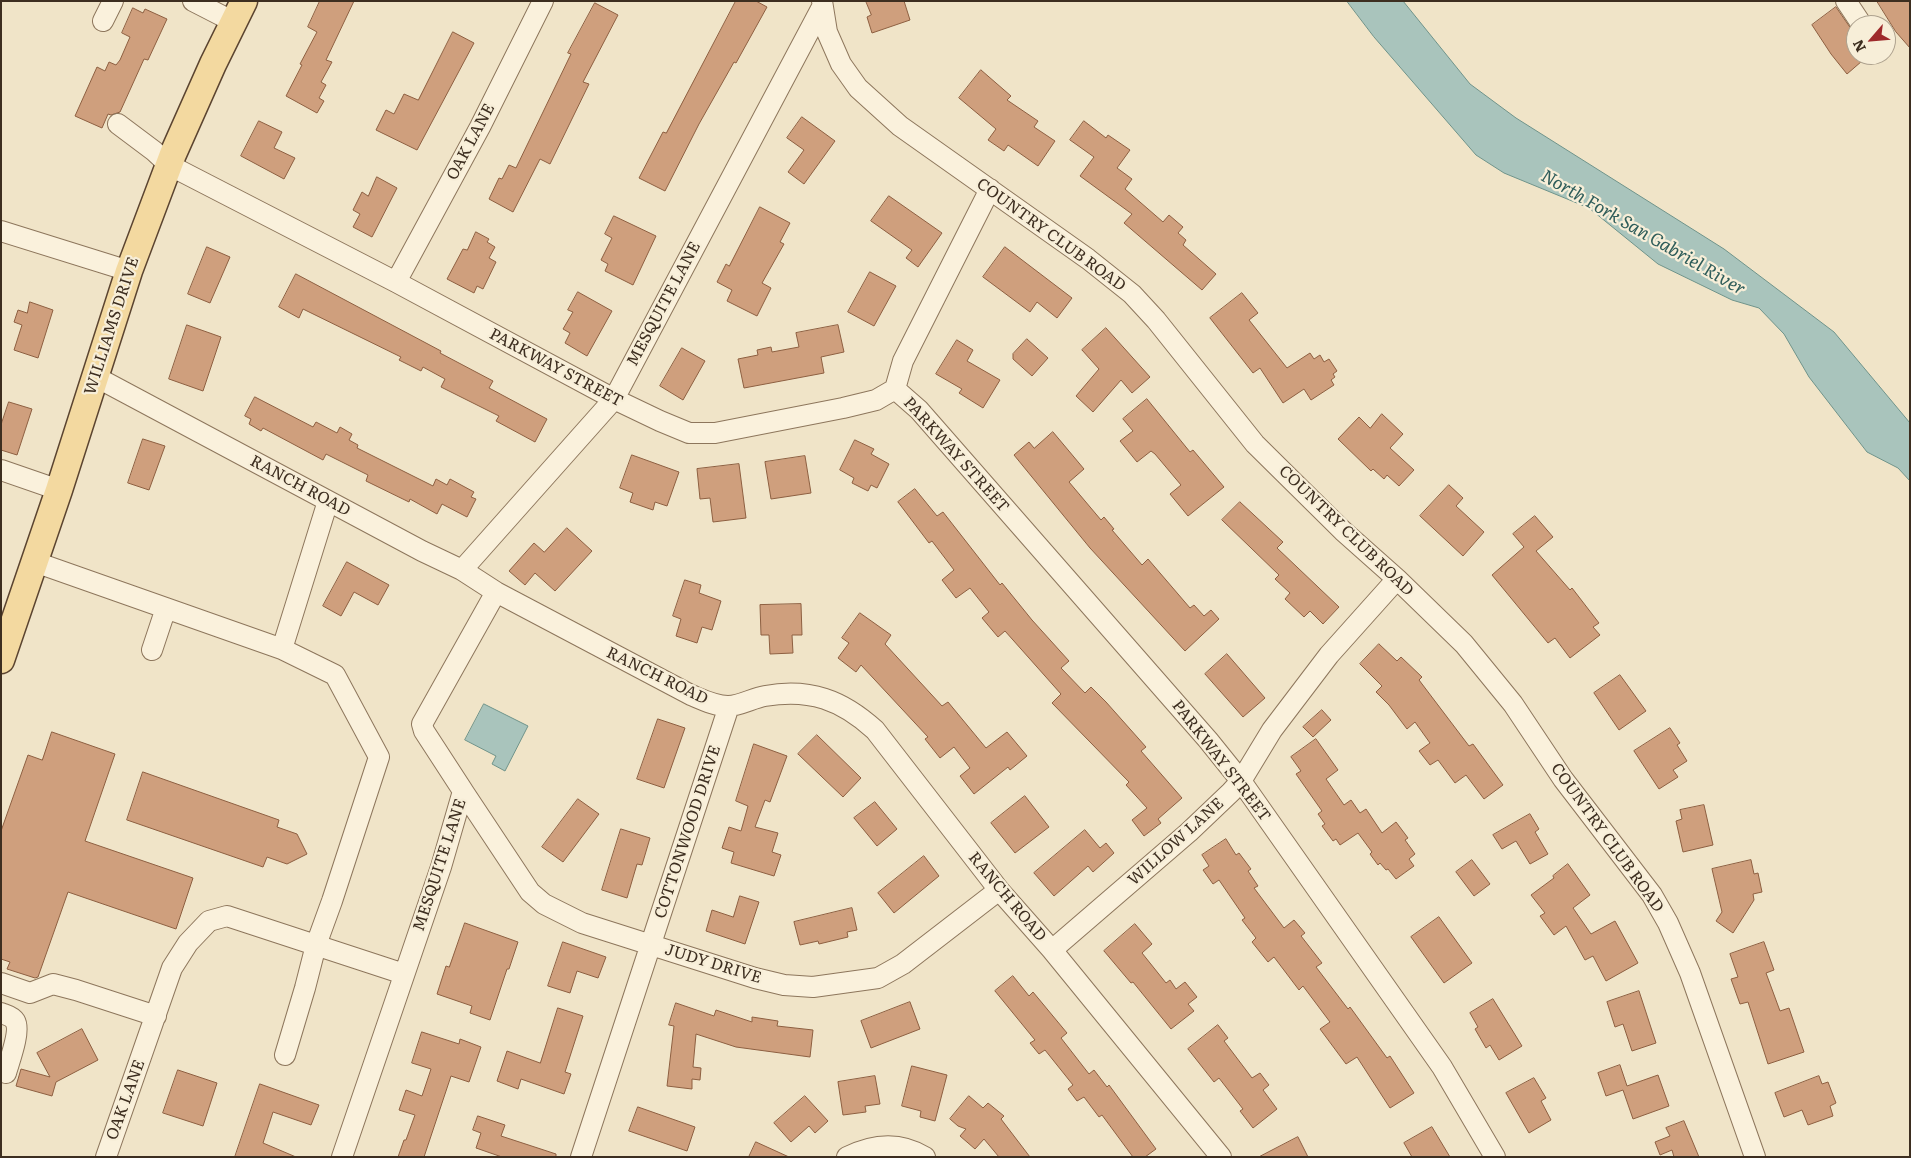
<!DOCTYPE html>
<html>
<head>
<meta charset="utf-8">
<style>
  body { margin:0 }
  #map { position:relative; width:1911px; height:1158px; overflow:hidden; background:#f0e4c8; font-family:Literata,serif }
  canvas { display:block }
  .frame { position:absolute; inset:0; border:2px solid #3d2e20; pointer-events:none }
  .north { position:absolute; left:1846px; top:15px; width:50px; height:50px; box-sizing:border-box; background:#f7eed8; border:1px solid #ada18e; border-radius:50%; rotate:243deg; font-size:14px; font-weight:700; line-height:20px; text-align:center; color:#3d2e20 }
  .north::after { content:''; display:block; margin:auto; width:18px; height:22px; background:#9e2a2b; clip-path:polygon(50% 0,100% 100%,50% 72%,0 100%) }
</style>
</head>
<body>
<div id="map">
<canvas width="1911" height="1158"></canvas>
<div class="frame"></div>
<div class="north">N</div>
</div>
<script>
const c = document.querySelector('canvas').getContext('2d');
c.lineJoin = 'round';
function fillPath(path, color) { c.fillStyle = color; c.fill(path, 'evenodd'); }
function strokePath(path, color, width, dash) { c.strokeStyle = color; c.lineWidth = width; c.lineCap = dash ? 'butt' : 'round'; c.setLineDash(dash || []); c.stroke(path); }
function drawText(font, color, halo, rows, align = 'center') {
  c.font = font + ' Literata,serif'; c.lineWidth = 4.5; c.setLineDash([]); c.textBaseline = 'middle'; c.strokeStyle = halo; c.fillStyle = color; for (const [text, x, y, turn = 0] of rows) {
    c.save(); c.translate(x, y); c.rotate((+turn || 0) * Math.PI / 180); c.textAlign = isNaN(turn) ? turn : align; if (halo) c.strokeText(text, 0, 0); c.fillText(text, 0, 0); c.restore();
  }
}
const water = new Path2D(`
  M1347,1h56l67,83 46,34 208,131 110,83 76,91v58l-12,-13 -31,-16 -58,-75 -25,-43 -25,-26 -27,-8 -74,-36 -69,-56 -85,-35 -28,-18 -102,-118z
  M484,704l44,22 -23,45 -13,-7 4,-8 -31,-16z`);
const building = new Path2D(`
  M320,1h34l-28,59 6,2 -11,20 5,3 -7,13 5,3 -7,12 -31,-17 16,-31 -2,-1 17,-32 -9,-5z
  M736,1h20l11,6 -31,56 -2,-1 -35,62 -34,67 -26,-13 24,-46 3,1z
  M866,1h38l6,19 -38,13 -5,-16 4,-2z
  M1877,1h33v47l-14,-16z
  M595,3l23,12 -35,67 6,2 -39,80 -10,-5 -27,53 -24,-13 10,-21 3,1 7,-14 7,3 55,-114 -3,-1z
  M1836,7l20,29v19h13l-22,19 -16,-20 -19,-29z
  M133,8l10,5 2,-4 22,10 -19,41 -4,-1 -24,53 -9,3 -3,-1 -6,14 -27,-12 22,-49 8,4 4,-9 7,3 4,-5 10,-23 -8,-4z
  M453,32l21,11 -57,107 -41,-20 10,-20 8,4 10,-20 14,6z
  M981,70l30,26 -4,4 31,21 -4,6 21,14 -17,25 -30,-21 -4,6 -16,-11 8,-11 -37,-31z
  M802,117l33,24 -31,43 -16,-12 16,-22 -17,-12z
  M259,121l23,11 -8,16 21,10 -11,21 -43,-23z
  M1084,121l22,17 2,-3 22,15 -13,18 15,11 -7,10 38,33 6,-7 14,12 -5,6 8,7 -3,5 33,29 -14,16 -78,-67 8,-9 -52,-38 14,-19 -24,-17z
  M377,177l20,11 -25,49 -19,-10 7,-13 -7,-4 9,-18 6,4z
  M889,196l53,37 -24,34 -12,-9 6,-8 -41,-29z
  M760,207l30,16 -10,19 4,2 -22,39 9,5 -14,28 -30,-15 5,-11 -15,-8 9,-18 3,2z
  M614,216l42,20 -23,49 -28,-14 3,-7 -7,-4 11,-22 -7,-4z
  M476,232l13,7 -2,3 8,5 -6,11 7,4 -13,27 -6,-3 -3,7 -27,-14 16,-30 4,1z
  M207,247l23,10 -20,46 -22,-9z
  M1005,247l67,51 -15,20 -20,-16 -7,10 -47,-35z
  M870,272l26,14 -22,40 -26,-14z
  M296,274l145,77 -1,2 53,28 -4,7 58,31 -12,23 -39,-21 3,-5 -58,-29 4,-8 -22,-12 -2,4 -22,-11 2,-3 -98,-48 -4,9 -20,-11z
  M578,292l34,19 -25,45 -22,-13 5,-10 -7,-4 10,-17 -5,-2z
  M1242,293l16,20 -9,7 38,48 23,-15 4,6 6,-4 4,7 5,-3 8,12 -4,3 2,3 -4,3 3,5 -23,15 -7,-11 -21,14 -23,-35 -7,5 -43,-55z
  M30,302l23,8 -15,48 -24,-8 8,-25 -8,-3 4,-12 9,3z
  M187,325l34,12 -18,54 -34,-12z
  M838,325l6,27 -23,5 3,16 -80,15 -6,-29 20,-4 -1,-5 14,-3 1,5 27,-5 -3,-14z
  M1106,328l44,49 -18,16 -11,-13 -28,32 -17,-16 23,-27 -17,-19z
  M1027,339l21,19 -16,18 -19,-17v-5z
  M957,340l16,10 -6,11 33,19 -17,28 -24,-15 3,-4 -26,-15z
  M682,348l23,13 -22,39 -23,-14z
  M255,397l58,30 3,-5 21,11 3,-6 12,7 -3,6 9,5 -1,3 76,38 3,-7 11,6 3,-6 24,13 -3,5 5,2 -9,18 -25,-13 -5,10 -27,-15 -1,3 -43,-21 2,-6 -42,-21 -3,6 -60,-32 -2,3 -12,-7 2,-5 -6,-3z
  M1147,399l43,53 3,-2 31,37 -36,29 -18,-22 11,-9 -26,-31 -4,-3 -14,11 -17,-21 13,-10 -10,-12z
  M9,402l23,7 -15,46 -16,-5v-25z
  M1382,414l21,20 -13,14 24,22 -15,16 -12,-11 -3,4 -11,-10 -2,2 -33,-32 21,-22 11,11z
  M1053,432l31,37 -15,13 32,38 3,-3 10,12 -2,1 30,35 6,-6 42,49 4,-3 10,11 7,-6 8,9 -34,32 -95,-103 -76,-93 15,-13 5,6z
  M143,439l22,7 -16,44 -21,-7z
  M855,440l19,9 -3,5 18,10 -12,24 -6,-3 -3,6 -16,-8 2,-5 -14,-8z
  M632,455l47,17 -12,34 -12,-4 -2,8 -23,-8 3,-9 -13,-5z
  M805,456l6,37 -40,6 -6,-37z
  M739,464l7,54 -33,4 -3,-24 -10,1 -3,-30z
  M1449,485l14,13 -7,8 28,26 -21,24 -43,-40z
  M915,489l22,27 6,-4 57,73 2,-2 30,37 37,41 -8,7 24,25 6,-6 15,15 40,45 -5,4 41,47 -24,21 3,4 -17,13 -12,-16 15,-12 -21,-23 3,-3 -77,-79 9,-9 -56,-63 -7,6 -16,-19 7,-6 -19,-24 -14,10 -14,-18 12,-10 -22,-29 -3,2 -31,-41z
  M1240,502l43,40 -6,6 62,59 -16,17 -13,-13 -6,6 -19,-18 5,-6 -15,-14 4,-4 -57,-55z
  M1535,516l18,21 -17,14 34,39 2,-2 27,35 -6,4 7,8 -30,23 -15,-20 -7,5 -56,-68 32,-28 -11,-13z
  M567,528l25,23 -37,40 -20,-18 -10,12 -16,-14 25,-28 10,9z
  M347,562l42,23 -11,20 -24,-13 -13,24 -18,-10z
  M685,580l16,5 -2,8 22,8 -9,29 -10,-3 -5,16 -21,-7 5,-17 -8,-3z
  M801,604l1,31h-10l1,18 -23,1 -1,-19h-8l-1,-30z
  M860,613l31,22 -6,9 57,62 6,-4 38,46 21,-16 20,24 -17,14 -2,-3 -34,27 -14,-18 10,-8 -16,-21 -14,11 -15,-19 3,-2 -67,-72 -5,7 -18,-14 11,-15 -7,-5z
  M1379,644l18,17 4,-4 21,20 -3,3 50,66 4,-2 30,41 -19,14 -18,-24 -11,8 -17,-23 -8,5 -11,-14 11,-8 -15,-21 -8,7 -18,-24 -13,-13 6,-6 -22,-22z
  M1227,654l38,44 -22,19 -38,-43z
  M1620,675l26,36 -27,19 -25,-37z
  M1322,710l9,10 -18,17 -10,-10z
  M658,719l27,9 -21,60 -27,-9z
  M1670,728l10,15 -3,2 10,16 -14,9 5,7 -19,12 -25,-38z
  M52,732l63,22 -30,87 108,37 -17,51 -108,-37 -30,85 -3,1 -28,-9 3,-7 -9,-3v-128l27,-76 14,5z
  M817,735l44,43 -18,19 -45,-43z
  M1316,739l22,31 -12,9 18,26 7,-5 9,13 6,-4 16,24 14,-11 12,16 -3,2 10,14 -6,5 5,7 -18,13 -8,-10 -2,1 -6,-7 -2,2 -8,-11 2,-2 -14,-19 -18,12 -4,-6 -3,2 -11,-15 3,-2 -7,-10 4,-3 -26,-37 5,-3 -10,-14z
  M754,744l33,12 -17,46 -5,-2 -10,27 23,6 -6,19 9,3 -7,21 -43,-13 3,-11 -12,-4 7,-21 12,4 7,-25 -12,-5z
  M143,772l136,48 -2,7 20,7 10,20 -20,10 -20,-7 -4,10 -136,-47z
  M1025,796l24,31 -34,26 -24,-30z
  M578,799l21,15 -36,48 -21,-15z
  M875,802l22,27 -20,17 -23,-28z
  M1704,805l9,40 -30,7 -7,-31 6,-2 -2,-9z
  M1530,814l9,15 -4,3 13,22 -18,10 -14,-23 -14,8 -9,-14z
  M621,829l29,9 -8,27 -5,-1 -10,34 -25,-8z
  M1085,830l15,18 6,-5 8,10 -21,19 -5,-6 -34,30 -20,-23z
  M1226,839l10,16 3,-2 12,16 -3,2 10,15 -4,2 30,40 10,-8 11,13 -4,3 21,27 -6,4 32,42 2,-2 37,51 3,-2 24,37 -24,15 -33,-51 -11,7 -26,-35 10,-7 -27,-36 -4,4 -25,-33 -6,5 -16,-20 4,-4 -14,-18 3,-2 -26,-38 -6,4 -10,-14 6,-4 -7,-11z
  M924,856l15,20 -45,37 -16,-20z
  M1472,860l18,24 -16,12 -18,-24z
  M1751,860l3,14 4,-1 4,19 -9,2 1,6 -21,33 -17,-12 6,-9 -10,-43z
  M1568,864l22,31 -17,13 18,26 24,-13 23,42 -32,18 -13,-25 -8,4 -19,-34 -12,9 -14,-19 5,-3 -14,-18 23,-17 -1,-2z
  M740,896l19,6 -14,42 -39,-13 6,-21 21,7z
  M852,908l5,22 -10,2 1,5 -29,7 -1,-3 -18,4 -6,-23z
  M1439,917l33,46 -28,20 -33,-46z
  M465,923l53,19 -9,27h-2l-17,51 -20,-7 2,-7 -35,-12 9,-28 3,1z
  M1135,924l17,20 -10,9 24,30 4,-3 6,9 9,-7 12,15 -9,7 6,7 -23,18 -38,-47 -2,1 -27,-32z
  M563,942l43,15 -8,21 -21,-7 -7,22 -22,-7z
  M1764,942l10,28 -8,3 14,38 9,-3 15,44 -36,12 -20,-62 -8,2 -9,-25 7,-2 -8,-23z
  M1013,976l16,20 4,-4 34,41 -6,5 28,36 5,-4 13,17 2,-2 47,64 -11,8h-12l-31,-42 -3,2 -15,-20 -7,4 -9,-12 5,-4 -28,-35 -6,4 -9,-11 5,-3 -40,-49z
  M1639,991l17,52 -24,8 -9,-27 -8,3 -8,-25z
  M1493,999l29,47 -23,14 -9,-15 -4,3 -11,-19 3,-2 -8,-14z
  M910,1002l10,27 -49,19 -10,-27z
  M676,1003l38,13 2,-6 36,12v-5l26,4 -1,5 36,4 -3,27 -74,-10 -40,-13 -3,33 8,1 -1,12 -8,-1v10l-25,-3 7,-60 -5,-1z
  M558,1008l25,8 -18,56 6,2 -7,20 -43,-15 -3,10 -21,-8 10,-30 33,12z
  M1218,1025l10,13 -4,3 28,37 8,-5 9,12 -6,5 14,19 -24,19 -13,-17 3,-2 -24,-31 -5,4 -26,-33z
  M82,1029l16,31 -42,22 -4,14 -36,-10 5,-17 29,8 -13,-24z
  M422,1032l37,12 1,-5 21,8 -12,35 -18,-6 -27,81h-26l6,-17h2l9,-25 -16,-5 7,-20 16,6 9,-27 -19,-6z
  M1620,1065l7,21 31,-11 11,31 -36,13 -10,-29 -17,6 -8,-23z
  M912,1066l35,9 -12,46 -15,-4 1,-6 -19,-5z
  M178,1070l39,13 -14,43 -40,-13z
  M875,1076l5,28 -15,2 1,6 -23,3 -5,-33z
  M1819,1076l3,8 6,-2 8,21 -6,3 3,10 -25,9 -6,-15 -18,7 -9,-24z
  M1534,1078l12,20 -5,3 10,19 -22,13 -23,-40z
  M260,1084l59,21 -8,20 -38,-13 -10,31 33,14h-61z
  M805,1096l23,25 -13,12 -6,-7 -18,16 -17,-19z
  M969,1096l14,12 5,-5 16,13 -3,3 29,38h-31l-15,-18 -9,10 -15,-13 6,-7 -8,-3 -8,-7z
  M638,1107l57,20 -8,24 -58,-20z
  M478,1116l27,9 -4,11 55,18v3h-54l-26,-9 5,-15 -8,-3z
  M1684,1121l15,36h-25l-2,-7 -12,5 -5,-13 15,-6 -4,-8z
  M1432,1127l18,30h-38l-8,-14z
  M1298,1137l10,20h-49z
  M756,1142l33,15h-40z`);
const minor = new Path2D(`
  M193,1l41,21
  M822,1l5,31 14,32 17,24 42,38 188,133 44,35 24,26 99,124 88,87 54,48 67,65 49,60 50,75 89,116 16,28 22,50 65,184
  M1846,1l16,24
  M103,21l10,-20
  M118,124l36,27 15,14 227,117 218,117 46,22 29,12h26l128,-25 33,-8 19,-11
  M1,231l128,40
  M396,282l84,-155 63,-126
  M96,377l326,174 40,19 34,22 195,103c12,5 24,11 37,11 12,0 25,-8 37,-10 45,-8 77,4 110,34l124,160 53,60 169,207
  M895,389l24,21 289,330 33,41 201,286 53,90
  M895,389l8,-28 87,-172
  M1,470l58,20
  M35,562l247,87 53,26 44,82 -47,144 -16,44 -11,43 -20,67
  M462,570l152,-171 208,-392
  M282,649l46,-148
  M152,650l14,-42
  M463,791l67,101 14,12 38,19 173,55 29,7 29,2 65,-9 25,-14 96,-74
  M1052,950l137,-118 42,-40 10,-11 31,-51 57,-75 68,-76
  M1,983l29,10 23,-9 23,6 80,26
  M1,1013c5,2 11,3 14,8 6,10 -6,41 -9,52
  M106,1157l66,-189 16,-25 21,-22 18,-5 177,58
  M342,1157l99,-290 22,-76 -39,-60 -2,-7 74,-132
  M581,1157l148,-451
  M847,1157c26,-13 52,-16 78,0`);
const major = new Path2D(`
  M1,660l58,-170 70,-219 44,-117 40,-90 31,-63`);
const streetNames = [
  ["OAK LANE",471,142,-62],
  ["COUNTRY CLUB ROAD",1051,235,36],
  ["MESQUITE LANE",664,304,-62],
  ["WILLIAMS DRIVE",112,326,-72],
  ["PARKWAY STREET",556,368,28],
  ["PARKWAY STREET",956,455,48],
  ["RANCH ROAD",300,486,28],
  ["COUNTRY CLUB ROAD",1346,531,44],
  ["RANCH ROAD",657,676,26],
  ["PARKWAY STREET",1221,761,52],
  ["COTTONWOOD DRIVE",688,832,-72],
  ["COUNTRY CLUB ROAD",1607,838,54],
  ["WILLOW LANE",1176,842,-42],
  ["MESQUITE LANE",440,865,-72],
  ["RANCH ROAD",1007,897,50],
  ["JUDY DRIVE",713,964,17],
  ["OAK LANE",126,1100,-70]
];
const waterNames = [
  ["North Fork San Gabriel River",1643,233,30]
];
fillPath(water, '#a9c4bc');
strokePath(water, '#6f938a', 1);
fillPath(building, '#cf9f7d');
strokePath(building, '#8d5f41', 1);
strokePath(minor, '#8d765c', 22);
strokePath(major, '#5b4430', 29);
strokePath(minor, '#faf1dc', 20);
strokePath(major, '#f3d9a0', 26);
drawText('16px', '#3d2e20', '#f7eed8', streetNames);
drawText('italic 18px', '#2f5d5a', '#f7eed8', waterNames);
</script>
</body>
</html>
